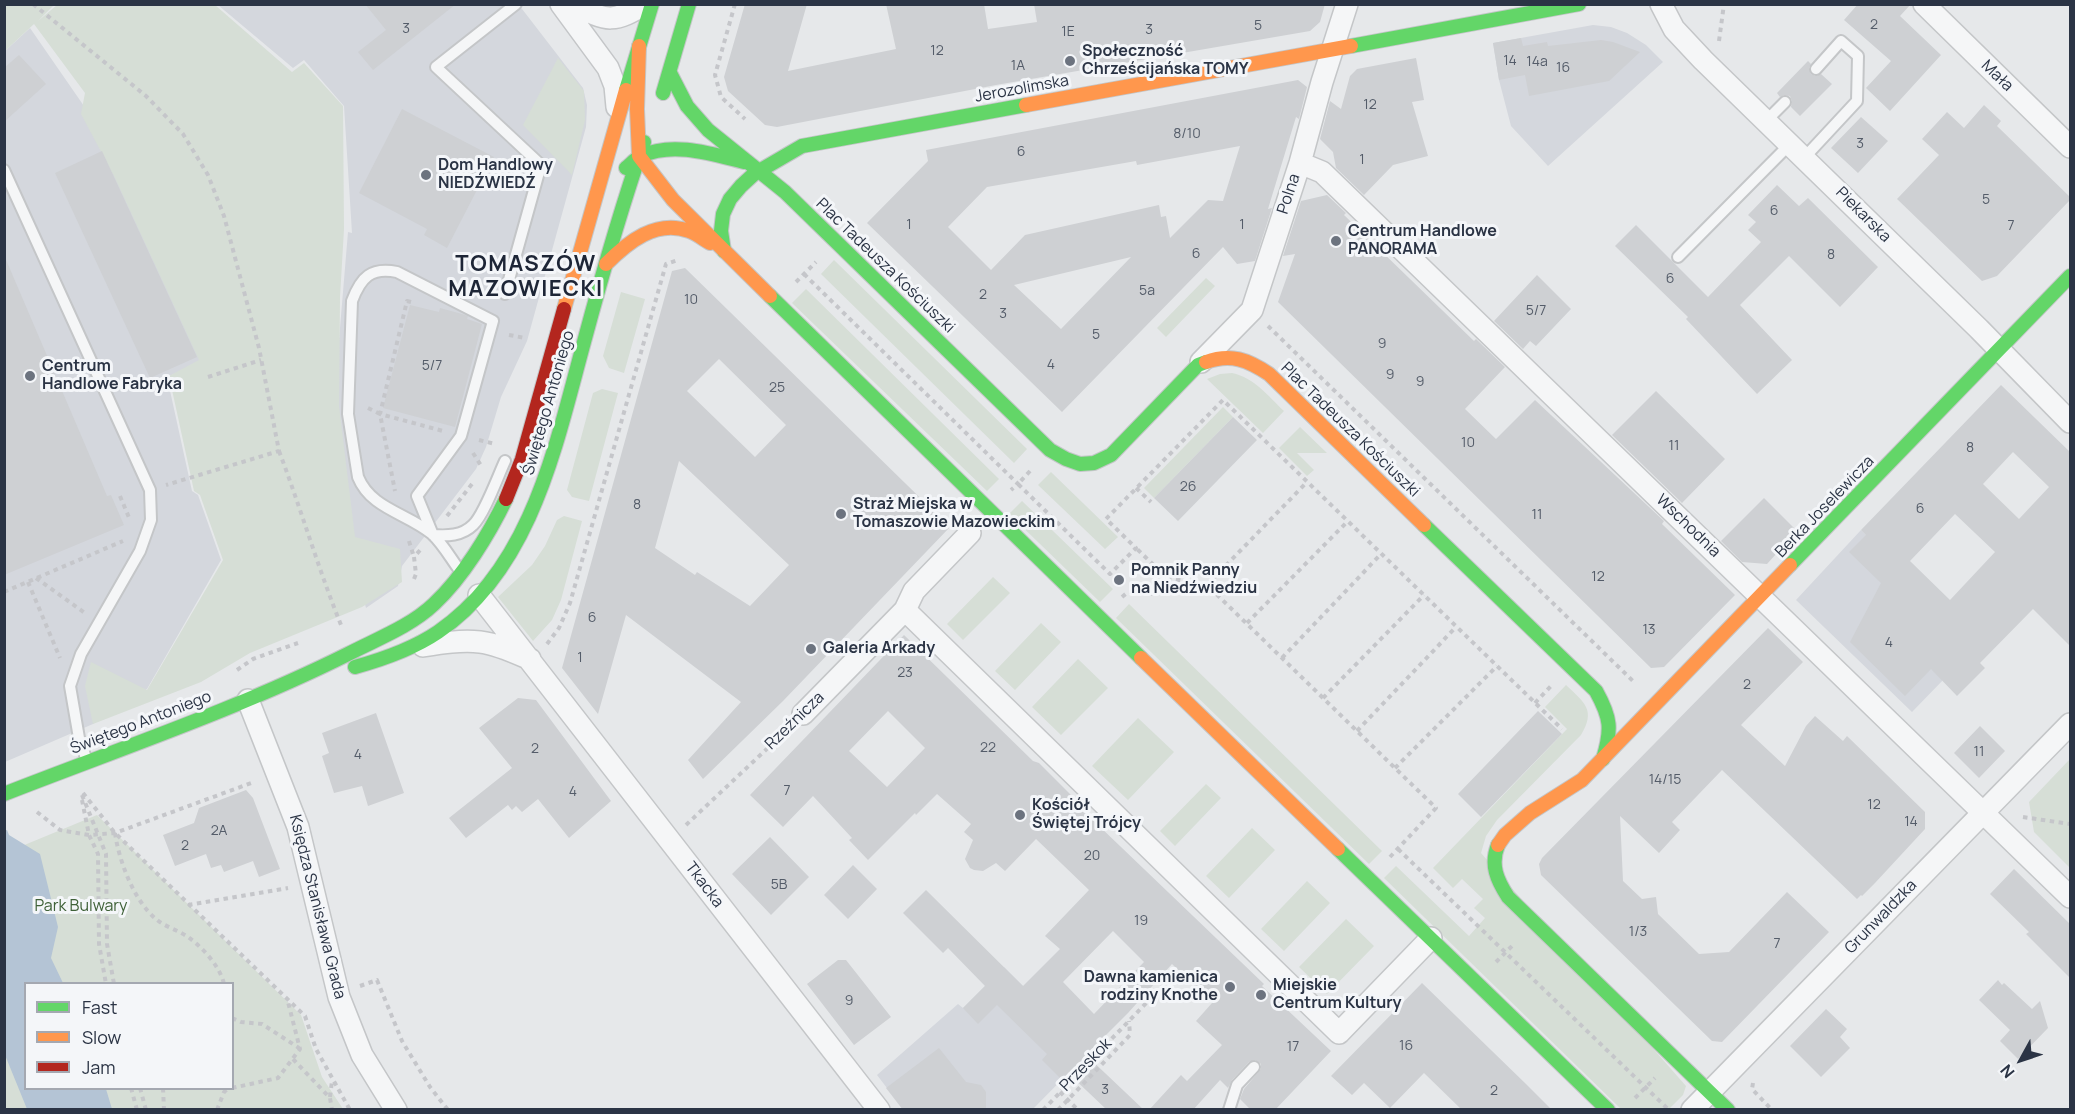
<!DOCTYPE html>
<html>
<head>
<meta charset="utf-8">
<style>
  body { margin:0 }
  #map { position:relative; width:2075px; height:1114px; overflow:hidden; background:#e6e8ea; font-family:Manrope,sans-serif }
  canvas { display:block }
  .frame { position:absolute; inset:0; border:6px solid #2b3445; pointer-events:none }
  .legend { position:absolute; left:24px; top:982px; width:210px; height:108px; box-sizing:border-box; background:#f4f6f9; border:2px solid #a4a8b1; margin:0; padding:8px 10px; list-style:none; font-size:18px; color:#2b3445 }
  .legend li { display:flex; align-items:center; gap:12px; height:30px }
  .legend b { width:30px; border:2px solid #a4a8b1 }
  .north { position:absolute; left:1991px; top:1030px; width:60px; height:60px; -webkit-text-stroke:4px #f4f6f9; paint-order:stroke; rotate:230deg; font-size:16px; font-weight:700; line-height:24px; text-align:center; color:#2b3445 }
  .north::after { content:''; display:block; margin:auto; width:21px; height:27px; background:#2b3445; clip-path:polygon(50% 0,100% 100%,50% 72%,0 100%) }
</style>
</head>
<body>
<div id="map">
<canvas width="2075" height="1114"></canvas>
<div class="frame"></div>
<ul class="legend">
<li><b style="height:8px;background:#63d668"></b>Fast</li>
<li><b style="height:8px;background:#ff974d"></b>Slow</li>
<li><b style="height:8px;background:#b3261e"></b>Jam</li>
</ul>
<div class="north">N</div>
</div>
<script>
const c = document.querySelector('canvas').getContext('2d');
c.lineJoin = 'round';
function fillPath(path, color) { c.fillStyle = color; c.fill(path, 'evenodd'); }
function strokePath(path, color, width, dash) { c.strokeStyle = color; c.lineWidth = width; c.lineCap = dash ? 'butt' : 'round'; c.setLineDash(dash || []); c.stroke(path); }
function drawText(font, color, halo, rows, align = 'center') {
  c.font = font + ' Manrope,sans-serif'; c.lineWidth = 6; c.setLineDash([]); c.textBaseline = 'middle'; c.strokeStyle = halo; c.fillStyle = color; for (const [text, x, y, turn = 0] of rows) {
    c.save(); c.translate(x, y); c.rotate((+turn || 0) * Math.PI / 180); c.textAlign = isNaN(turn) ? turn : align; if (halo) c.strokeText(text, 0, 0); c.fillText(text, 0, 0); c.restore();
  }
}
const built = new Path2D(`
  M218,5h301l64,83 4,17 -1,22 -59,214 -26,56 -15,50 -10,22 -74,97 -4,20 -32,22 -9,-34 -24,-162 15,-180 4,1 -8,-127 -40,-46 -11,8z
  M1593,25l18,2 16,6 19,12 17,17 -115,104 -37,-40 -12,-46 -6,-37z
  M30,28l74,107 102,226 -39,16 25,114 6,4 23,65 -74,129 -54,35 -88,38 -1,-710z
  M1861,530l116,115 -65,67 -116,-112z
  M1004,967l85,85 -56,57h-130l-26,-34 81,-71 5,4z`);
const green = new Path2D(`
  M5,5h49l-16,16 19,-16h158l77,67 12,-9 39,43 1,123 -4,68 -1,109 16,131 45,12 2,33 -40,25 -112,46 -49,29 -108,42 -8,-38 6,-24 56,28 76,-130 -23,-65 -6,-4 -25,-115 30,-16 -85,-184 -33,-62 4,-21 -51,-69 -29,27z
  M558,58l26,33 1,29 -13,55 -49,-50z
  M834,260l193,189 -13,14 -193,-189z
  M1206,278l9,8 -49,51 -9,-9z
  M806,289l193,190 -12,12 -195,-188z
  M621,292l24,7 -21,74 -15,-5 -6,-12z
  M1232,373c23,5 36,23 52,38l-21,22 -56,-54 13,-5z
  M602,389l16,4 -29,108 -17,-4 -5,-7 26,-97z
  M1223,407l10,10 -79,81 -10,-10z
  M1300,427l27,26h-30l17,17 -7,6 -28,-28z
  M1051,472l67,65 -13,12 -67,-64z
  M1022,501l91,88 -13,13 -91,-88z
  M564,516l18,5 -21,79 -9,20 -19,21 -35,-44 34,-32 13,-19 12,-26z
  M993,577l17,16 -47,47 -16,-16z
  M1129,604l253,247 -13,13 -253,-246z
  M1041,623l20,19 -46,48 -20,-19z
  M1078,659l30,29 -47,47 -29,-28z
  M1566,685c19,18 30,25 15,50l-84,85 -11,16 -5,17 205,233 -3,9 -14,14h-48l-237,-231 12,-12 73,70 16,-18 -11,-10 9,-9 -21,-20 -9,9 -20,-20 134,-139 -22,-22z
  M1138,718l36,34 -46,48 -36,-34z
  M2070,759v109l-36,-36 -5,-30z
  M1206,784l15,14 -46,48 -15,-15z
  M97,815l204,200 21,62 21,32 -338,1v-257zM26,984h206v104h-206z
  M1252,828l23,22 -46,48 -23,-22z
  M1307,881l23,22 -46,48 -23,-22z
  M1346,919l28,27 -47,48 -28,-27z`);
const water = new Path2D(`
  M7,830l2,5 31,19 18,73 -7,31 12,25 -37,1v104l80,1 6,20h-85l-22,-54 -1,-224z`);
const building = new Path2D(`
  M365,4h91l-83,66 -15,-18 28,-22z
  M745,4h62l-19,67 108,-22 -10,-45h98l4,25 49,-7 -3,-18h291l-5,18 -10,9 -314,54 -219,42 -12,-2 -37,-34 -4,-14z
  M1858,4h53l-11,12 41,39 -51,56 -24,-23 25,-27 -47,-41z
  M1521,38l2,8 24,-4 1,4 53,-6 12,2 27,10 -31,29 -80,15 -4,-21 -26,5 -6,-37z
  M19,55l27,29 -42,38v-54z
  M1416,58l8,42 -12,2 16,54 -35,9 -29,30 -28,-27 -3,-16 -13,-13 10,-38 11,8 9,-33 7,-7z
  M1808,61l3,3 -2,4 2,6 4,2 6,-2 11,10 -32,32 -9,-9 1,-6 -2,-5 -6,-1 -4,2 -3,-4z
  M1298,80l9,7 -8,32 -3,-2 -28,92 4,-1 -17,53 -18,3 -14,-17 -161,165 -195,-189 61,-62 -2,-11zM1240,146l-17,55 -15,-1 -38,38 -4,-22 -5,1 -2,-12 -134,30 -34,35 -43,-43 39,-40 149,-26 1,4zM1131,257l-70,72 -47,-44z
  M1984,105l17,16 -4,5 73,71v3l-73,76 -15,5 -85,-82 42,-44 -17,-16 25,-27 17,16z
  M402,109l92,48 -47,91 -23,-13 3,-6 -68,-36z
  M1861,117l27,24 -30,32 -27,-25z
  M102,151l95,206 -47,21 -95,-205z
  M1777,185l22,21 9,-8 70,69 -38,40 -51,-51 -49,49 52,55 -35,34 -71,-75 2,-2 -73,-71 21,-21 72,72 53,-55 -13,-12 8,-8 -8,-7z
  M1327,195l19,18 -2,2 130,126 2,-2 29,28 -40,42 31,30 39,-39 129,121 -2,3 73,71 -71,72 -13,1 -373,-366 17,-48 -12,2 18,-55z
  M4,255l103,241 4,-1 13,30 -120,50z
  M685,268l265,259 -167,174 -80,78 -15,-19 53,-58 -115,-87 -28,99 -36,-46 110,-397zM719,359l67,66 -31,32 -68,-66zM679,461l110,104 -39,41 -53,-34 -2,3 -40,-27z
  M1537,275l34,34 -35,37 -6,-5 -7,8 -29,-28z
  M410,305l29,7 1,-4 22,6 6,2 -1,3 15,5 -27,103 -72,-19z
  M2001,385l69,67v194l-37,-37 -53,54 5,5 -28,28 -26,-27 -26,27 -55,-54 31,-59 -32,-31 17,-17 -5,-5zM2013,452l36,35 -30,32 -36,-35zM1955,514l40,38 -45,48 -40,-39z
  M1656,391l69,68 -43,44 -70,-68z
  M1233,417l24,23 -79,81 -24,-23z
  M1764,498l33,33 -30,33 -25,-2 -21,-21z
  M1768,628l35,34 -62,63 44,41 21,-40 9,-10 28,25 4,-5 78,76v17l-50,54 -13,13 -1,-1 -4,4 -135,-129 -50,52 8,8 -21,23 -39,-37 3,65 19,18 14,-2 2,17 41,40 30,-2 58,-60 42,40 -107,110 -10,-1 -171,-166 -2,-11 3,-6z
  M904,635l129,126 6,2 31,31 4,6 -1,1 191,183 -2,2 69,65 -56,59h-24l-11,-11 4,-10 17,-20v-5l-6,-4 -6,2 -17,18 -4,8 -8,-8 -27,30h-44l32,-35 6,6 35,-36 -26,-24 16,-18 -40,-39 -44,49 -42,42 58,55h-37l-39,-37 -6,7 -20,-20 5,-6 -50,-49 -19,19 -15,-16 22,-22 -37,-38 -5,5 -40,-40 23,-23 97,96 37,-37 -15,-13 44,-46 -53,-51 -31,32 -9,-8 -13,8 -9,-1 -4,-2 -5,-9 8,-19 -9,-8 7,-8 -34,-30 -21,21 -1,-2 -47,47 -19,-20 3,-2 -39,-42 -30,31 -33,-32zM888,711l37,37 -38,39 -38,-36zM1113,931l31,31 -50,52 -31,-32z
  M518,698l18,2 75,101 -42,37 -31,-39 -16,13 -6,-6 -4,4 -4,-5 -42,33 -17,-20 63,-50 -33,-40z
  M1538,711l24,23 -81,83 -23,-23z
  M376,713l28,80 -36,13 -6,-20 -28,7 -12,-37 7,-3 -7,-20z
  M1980,726l25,25 -26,27 -25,-25z
  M246,790l7,8 27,71 -21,8 -6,-16 -29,11 -3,-7 -10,3 -5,-14 -31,12 -12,-31 31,-12 5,-15z
  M770,837l39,40 -38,38 -39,-41z
  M853,865l24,24 -29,30 -24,-24z
  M2014,869l56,55v54l-44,-44 3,-2 -39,-38z
  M838,960h8l45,57 -37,28 -47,-61z
  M1998,980l4,5 2,-2 28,26 8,-8 8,27 -30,31 -18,-18 10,-11 -31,-30z
  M1422,983l104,101 26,26h-90l-38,-37 -34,35 -26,-25 -12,12 -21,-19z
  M1826,1009l21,20 -7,8 10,11 -29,29 -31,-31z
  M939,1048l27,34 15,3 5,7v18h-83l-17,-22z`);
const path = new Path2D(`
  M33,4l113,92 37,38 25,41 16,41 35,132 20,103 -113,34
  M735,4l-20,71 6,22 24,22
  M1719,41l5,-37
  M804,274l214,210 -7,6
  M796,282l20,-20
  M411,302l-4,-1 -27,113 63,17
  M1268,326l367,357
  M509,335l16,3
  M208,377l53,-17
  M368,408l12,6 15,77
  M479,440l16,4
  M279,451c22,58 39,117 62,174
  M473,453l9,14
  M1030,471l-12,13 92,90 26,-26 -30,-29 117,-119 339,329
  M1136,488l15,14
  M120,496l10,24
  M447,516l25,-32
  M409,541l5,16
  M36,578l49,35
  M1167,578l40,7 229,223 -46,49
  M414,579l2,-5 -2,-17 8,-9
  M28,582l32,76
  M1207,585l100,-103
  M4,592l119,-51
  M1122,597l6,-5 23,2 16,-16 -31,-30
  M1247,623l101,-102
  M547,644l12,-16 11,-25 96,-339 12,-4
  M1282,658l99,-104
  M237,670l16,-11 45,-16
  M1323,698l101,-103
  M1535,703l16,-17
  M1357,731l99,-104
  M1395,768l102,-102
  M83,793l32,40 190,183 11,33 34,61
  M82,795l24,59 1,90 7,40
  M82,800l7,35 9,19 1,90 7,40
  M37,812l23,18 29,5 26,-2 139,-51
  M2023,817l47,7
  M686,825l102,-96
  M115,833c4,28 19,68 41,86 9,8 22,11 32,18 14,10 32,29 36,47
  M1398,849l270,260
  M188,905l100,-17
  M1496,962l18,-18
  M360,986l17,-6 25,61 28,46 18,23
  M232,1018l9,4 21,2 37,24
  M293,1059l37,39 2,12
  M1753,1083l-1,6 20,21
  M131,1088l6,22
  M140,1088l6,22
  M163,1088l1,22
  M232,1088l46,-10 22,-29 -12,-47
  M1060,1092l18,18
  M330,1097l2,-16
  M1635,1098l20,-20
  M217,1110l7,-18 5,-4
  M1043,1110l135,-140
  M1058,1110l72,-75 -1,-14`);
const lane = new Path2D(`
  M1766,121l19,-19
  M1804,158l53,-57 1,-45 -17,-15 -25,28
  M4,170l146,320 1,30 -11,31 -59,103 -11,32 9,52 7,20
  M1678,257l112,-113
  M505,294l36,-129 -105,-98 80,-63
  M458,568c-8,-11 -16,-25 -26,-34 -25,-21 -61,-25 -74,-57l-10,-63 4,-113c9,-24 19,-34 45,-29l96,49 -32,115 -44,60 16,39c14,1 29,1 40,-10 11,-10 25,-49 32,-64
  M1229,1110l8,-25 17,-18`);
const street = new Path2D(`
  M561,4l47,64 7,18 2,21
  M577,4c28,20 40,17 68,0
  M1661,4l13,25 29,31 276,269 91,93
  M1924,4l146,143
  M1300,163l22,9 748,725
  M1201,362l51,-52 48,-147 22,-81 25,-78
  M479,595l400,515
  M905,610l434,423 92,-95
  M423,646c19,-3 38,-6 57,-4 17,2 34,10 50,17
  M248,700l50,127 41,170 23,58 34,55
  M803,714l102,-104 9,-19 56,-58
  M1692,1110l378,-386`);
const fast = new Path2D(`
  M1351,46l228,-42
  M670,73l17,33 21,24 77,62 265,258 16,9 14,5 14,-1 17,-8 87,-90 8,-3
  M626,90l26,-86
  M663,93l26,-89
  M626,168c5,-4 9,-9 15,-12 32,-15 71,-2 103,6
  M724,251l-3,-20 2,-17 7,-15 11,-13 13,-12 48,-28 224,-41
  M770,296l371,362
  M1424,525l172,166c15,27 16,38 7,68
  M1790,565l280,-289
  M355,667c29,-8 58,-18 83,-35 94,-64 118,-188 146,-290 18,-67 37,-134 60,-200
  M4,794c115,-45 234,-85 344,-140 29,-15 63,-28 86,-50 29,-27 55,-70 72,-105
  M1498,845c-8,20 -1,35 10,52l220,213
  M1338,849l270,261`);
const slow = new Path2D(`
  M639,46l-2,63 2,47 34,44 97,96
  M1026,105l325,-59
  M606,264c22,-22 50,-45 83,-33 8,3 14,8 21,12
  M564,309l62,-219
  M1206,362c25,-9 42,-2 63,12l155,151
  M1141,658l197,191
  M1498,845l7,-10 25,-22 52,-33 208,-215`);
const jam = new Path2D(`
  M506,499l16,-40 42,-150`);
const markers = [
  [1070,61,6,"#6c737f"],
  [426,175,6,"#6c737f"],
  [1336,241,6,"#6c737f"],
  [30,376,6,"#6c737f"],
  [841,514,6,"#6c737f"],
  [1119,580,6,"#6c737f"],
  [811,649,6,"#6c737f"],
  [1020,815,6,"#6c737f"],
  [1230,987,6,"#6c737f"],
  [1261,995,6,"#6c737f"]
];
const numberNames = [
  ["2",1874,25],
  ["5",1258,26],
  ["3",406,29],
  ["3",1149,30],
  ["1E",1068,32],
  ["12",937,51],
  ["14",1510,61],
  ["14a",1537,62],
  ["1A",1018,66],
  ["16",1563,68],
  ["12",1370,105],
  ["8/10",1187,134],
  ["3",1860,144],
  ["6",1021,152],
  ["1",1362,160],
  ["5",1986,200],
  ["6",1774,211],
  ["1",909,225],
  ["1",1242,225],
  ["7",2011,226],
  ["6",1196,254],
  ["8",1831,255],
  ["6",1670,279],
  ["5a",1147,291],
  ["2",983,295],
  ["10",691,300],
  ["5/7",1536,311],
  ["3",1003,314],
  ["5",1096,335],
  ["9",1382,344],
  ["4",1051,365],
  ["5/7",432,366],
  ["9",1390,375],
  ["9",1420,382],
  ["25",777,388],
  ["10",1468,443],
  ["11",1674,446],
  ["8",1970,448],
  ["26",1188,487],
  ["8",637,505],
  ["6",1920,509],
  ["11",1537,515],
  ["12",1598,577],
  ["6",592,618],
  ["13",1649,630],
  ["4",1889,643],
  ["1",580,658],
  ["23",905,673],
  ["2",1747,685],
  ["22",988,748],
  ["2",535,749],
  ["11",1979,752],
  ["4",358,755],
  ["14/15",1665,780],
  ["7",787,791],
  ["4",573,792],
  ["12",1874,805],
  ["14",1911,822],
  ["2A",219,831],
  ["2",185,846],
  ["20",1092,856],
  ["5B",779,885],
  ["19",1141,921],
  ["1/3",1638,932],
  ["7",1777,944],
  ["9",849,1001],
  ["16",1406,1046],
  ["17",1293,1047],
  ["3",1105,1090],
  ["2",1494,1091]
];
const poiNames = [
  ["Społeczność",1082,52],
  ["Chrześcijańska TOMY",1082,70],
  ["Dom Handlowy",438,166],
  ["NIEDŹWIEDŹ",438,184],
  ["Centrum Handlowe",1348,232],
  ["PANORAMA",1348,250],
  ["Centrum",42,367],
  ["Handlowe Fabryka",42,385],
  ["Straż Miejska w",853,505],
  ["Tomaszowie Mazowieckim",853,523],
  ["Pomnik Panny",1131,571],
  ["na Niedźwiedziu",1131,589],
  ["Galeria Arkady",823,649],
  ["Kościół",1032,806],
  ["Świętej Trójcy",1032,824],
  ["Dawna kamienica",1218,978,"right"],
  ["rodziny Knothe",1218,996,"right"],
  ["Miejskie",1273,986],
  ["Centrum Kultury",1273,1004]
];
const streetNames = [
  ["Mała",1997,76,44],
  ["Jerozolimska",1022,89,-10],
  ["Polna",1289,194,-72],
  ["Piekarska",1863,215,45],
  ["Plac Tadeusza Kościuszki",885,266,44],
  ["Świętego Antoniego",549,403,-74],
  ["Plac Tadeusza Kościuszki",1350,430,44],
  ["Berka Joselewicza",1825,507,-46],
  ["Wschodnia",1688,526,44],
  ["Rzeźnicza",795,721,-44],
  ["Świętego Antoniego",141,723,-21],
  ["Tkacka",704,885,53],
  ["Księdza Stanisława Grada",317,907,76],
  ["Grunwaldzka",1881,917,-46],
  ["Przeskok",1086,1065,-46]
];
const parkNames = [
  ["Park Bulwary",81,907]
];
const districtNames = [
  ["TOMASZÓW",526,265],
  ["MAZOWIECKI",526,290]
];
fillPath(built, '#d4d7dd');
fillPath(green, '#d6ded6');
fillPath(water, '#b4c4d5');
fillPath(building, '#ced0d3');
strokePath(lane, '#c4c6c8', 14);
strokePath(street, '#c4c6c8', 24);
strokePath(fast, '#c4c6c8', 16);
strokePath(slow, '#c4c6c8', 16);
strokePath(jam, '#c4c6c8', 16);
strokePath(path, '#c5c6ca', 4, [4.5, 4.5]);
strokePath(lane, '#f5f6f7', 10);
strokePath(street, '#f5f6f7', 21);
strokePath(fast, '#63d668', 14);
strokePath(slow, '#ff974d', 14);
strokePath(jam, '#b3261e', 14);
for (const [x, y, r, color] of markers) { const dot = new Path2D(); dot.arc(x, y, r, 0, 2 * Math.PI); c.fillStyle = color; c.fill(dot); strokePath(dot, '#f4f6f9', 2); }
drawText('14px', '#545c69', null, numberNames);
drawText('bold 16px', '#2b3445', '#f4f6f9', poiNames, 'left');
drawText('16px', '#2b3445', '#f4f6f9', streetNames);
drawText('16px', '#3f6138', '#f4f6f9', parkNames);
c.letterSpacing = '1.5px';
drawText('bold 22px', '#1d2536', '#f4f6f9', districtNames);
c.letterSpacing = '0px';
</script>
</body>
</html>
